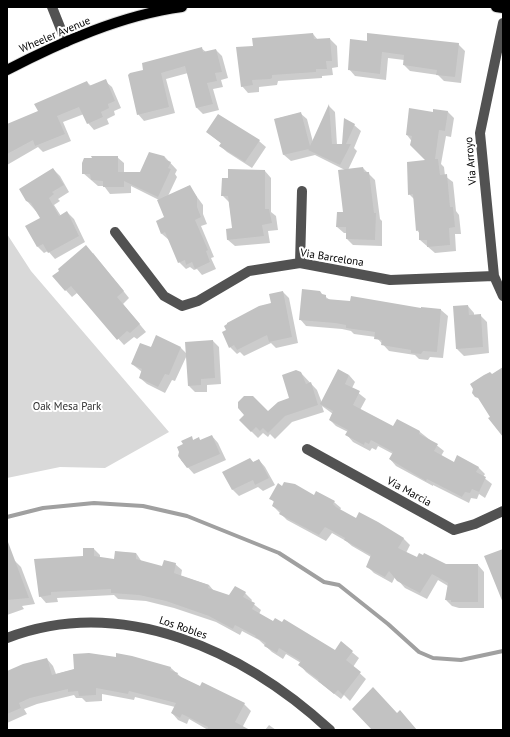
<!DOCTYPE html>
<html>
<head>
<meta charset="utf-8">
<style>
  body { margin:0 }
  #map { position:relative; width:510px; height:737px; overflow:hidden; background:#fff; font-family:"PT Sans",sans-serif }
  canvas { display:block }
  .frame { position:absolute; inset:0; border:8px solid #000; pointer-events:none }
</style>
</head>
<body>
<div id="map">
<canvas width="510" height="737"></canvas>
<div class="frame"></div>
</div>
<script>
const c = document.querySelector('canvas').getContext('2d');
c.lineJoin = 'round';
function fillPath(path, color) { c.fillStyle = color; c.fill(path, 'evenodd'); }
function strokePath(path, color, width, dash) { c.strokeStyle = color; c.lineWidth = width; c.lineCap = dash ? 'butt' : 'round'; c.setLineDash(dash || []); c.stroke(path); }
function drawText(font, color, halo, rows, align = 'center') {
  c.font = font + ' "PT Sans",sans-serif'; c.lineWidth = 4; c.setLineDash([]); c.textBaseline = 'middle'; c.strokeStyle = halo; c.fillStyle = color; for (const [text, x, y, turn = 0] of rows) {
    c.save(); c.translate(x, y); c.rotate((+turn || 0) * Math.PI / 180); c.textAlign = isNaN(turn) ? turn : align; if (halo) c.strokeText(text, 0, 0); c.fillText(text, 0, 0); c.restore();
  }
}
const green = new Path2D(`
  M7,234l24,37 138,161 -64,36 -45,-1 -53,11z`);
const shadow = new Path2D(`
  M313,34l5,6 12,-1 7,7 1,21 -6,1 1,7 -11,1v2l-44,3 -1,4 -18,2v5l-11,1 -6,-7 -5,-38 17,-1z
  M367,42l91,2 7,7 -4,32 -17,-2 -6,-6 -28,-4 -6,-6v-5l-16,-2 -2,22 -31,-4 -6,-7z
  M201,48l5,4 10,-2 6,6 6,22 -7,2 2,7 -10,2 6,21 -16,4 -6,-6 -9,-35 -22,6 9,34 -31,8 -6,-7 -9,-38z
  M105,81l7,6 9,21 -7,3 1,4 -8,4 2,5 -15,6 -6,-7 -4,-9 -21,8 8,19 -28,11 -5,-5 -31,18v-42l1,2 31,-13 48,-30 4,4z
  M329,106l6,6 2,33h6l11,-20 7,6 -7,17 3,3 -9,19 15,-2 12,12 5,39 2,2v25l-29,-1 -6,-6v-6h-3l-7,-6 7,-14 1,-43 -30,-15 -24,6 -7,-6 -9,-36 25,-6 7,6 6,23z
  M448,112l6,6 -3,19 -5,-1 -5,28 3,3 1,9 8,6 3,29 3,4 2,19h-6l1,17 -21,2 -15,-13v-6l-3,-4 -3,-31 -5,-5 18,-33 -20,-26 27,-22z
  M207,132l52,9 7,6 -14,21 -25,-16 -7,-6 2,-2z
  M164,156l13,14 -2,4 2,3 -9,19 21,-10 14,19v9l4,10 -6,2 13,31 -3,1 5,11 -14,6 -5,-6 -3,1 -4,-3 -4,2 -7,-7 -10,-22 -7,-6 -5,-12 9,-4 -7,-18 -28,-14v7l-21,1 -6,-8h-6l-15,-13 34,-16 7,6v10h16z
  M53,169l7,7 9,16 -11,7 2,2 -6,4 7,11 6,-4 7,7 11,23 -30,17 -7,-8 -4,2 -6,-6 -11,-21 15,-8 -15,-17z
  M265,171l6,7v34l5,4 2,14 -10,1 2,12 -35,3 -7,-6 -1,-10 6,-1 -4,-27 -7,-7 7,-16z
  M93,253l36,45 -6,6 23,28 -9,7 -3,-2 -10,8 -47,-52 -5,4 -18,-20z
  M283,292l6,6 9,45 -22,5 -5,-5 -27,13 -4,-4 -3,2 -7,-7 -7,-14 49,-29z
  M323,295l7,5 92,10v-2l19,2 7,6 -5,42 -13,-1 -2,3 -9,-1 -4,-4 -26,-4 -13,-14 -22,-3 -3,-3 -9,-2 -36,-3 -6,-7z
  M468,306l6,7v3l6,-1 7,7 2,31 -25,3 -7,-7 -3,-42z
  M156,337l25,11 6,6 26,-13 6,6 2,37 -14,1v7h-12l-6,-6 -2,-31 -12,26 -3,-1 -7,13 -18,-9 -7,-6 2,-6 -10,-8 19,-16z
  M301,373l16,17 5,13 27,-28 6,7 -3,6 14,11 -6,11 33,18 27,4 24,19 -3,5 13,7 24,4 7,7 -2,3 9,7 -7,14 -6,-4 -2,5 -6,-1 -2,5 -36,-18v1l-37,-20 -6,-7 3,-5 -15,-8 -2,4 -4,-2 -2,3 -17,-9 -6,-7 1,-3 -12,-6 -6,-6 3,-6 -11,-8 2,6 -32,10 -17,17 -5,-5 -2,3 -5,-4 -5,5 -18,-18 29,-7 21,-14z
  M212,436l6,7 8,17 -32,14 -13,-14 10,-22 3,3 5,-2 2,2z
  M250,459l4,4 5,-3 6,7 10,18 -12,6 -5,-4 -19,9 -7,-7z
  M283,487l51,15 7,6 -1,2 16,9 47,19 7,7 -4,8 11,5 28,7h33l6,7v36h-25l-7,-2 -6,-6 2,-14 -10,-6 -11,19 -22,-11 -10,-11 -3,6 -18,-10 -6,-6 3,-10 -19,-11 -6,-5 -14,-8 -6,8 -39,-21 -14,-14 2,-3 -4,-4z
  M94,549l6,6v3l15,2 1,-8 20,1 6,9 21,6 12,-4 7,6 -1,6 28,9 5,6 16,5 15,-3 7,7 -1,2 10,8 -2,4 15,8 61,29 6,-8 18,15 -6,9 13,12 -16,22 -6,-6 -3,4 -35,-27 -6,-7 1,-2 -15,-9 -3,5 -11,-7 -13,-12 -17,-9 -2,4 -24,-13 -42,-14 -28,-7 -28,-2 -4,-4 -57,3 1,4 -12,1 -6,-7z
  M15,561l6,6 14,37 -13,2 2,3 -17,6v-52z
  M117,655l54,13 11,10 19,9 2,-4 41,21 7,7 -9,17 2,2h-36l-19,-11 -2,5 -9,-4 -6,-7 3,-6 -40,-10 -1,3 -32,-6v7l-16,1 -4,-4h-6l-2,-3 -37,9 -13,5 3,5 -20,9v-50l40,-14 6,7 3,8 60,-15z
  M269,725l7,5h-11z`);
const stream = new Path2D(`
  M7,517l36,-9 51,-5 49,3 44,10 92,37 45,29 15,3 49,39 31,28 14,6 28,2 42,-9`);
const building = new Path2D(`
  M313,33l1,6 16,-1 2,23h-6l1,8h-11v3l-44,3v3l-2,1 -18,1 1,5 -12,2 -5,-40 17,-1 -1,-8z
  M367,33l92,10 -4,34 -19,-2 1,-5 -34,-5 1,-10 -22,-3 -2,22 -32,-4 2,-31 17,2z
  M202,47l1,5 13,-3 6,23 -7,1 2,8 -10,2 6,21 -17,4 -11,-42 -24,7 8,34 -32,8 -9,-40 2,-2 13,-3 -1,-7z
  M106,79l9,22 -7,3 1,4 -8,4 2,5 -16,7 -8,-17 -22,9 8,18 -30,12 -2,-6 -26,14v-30l31,-13 -4,-7 53,-23 2,5z
  M329,104l3,40h10l2,-26 11,6 -9,20h5l-11,21 -32,-15 1,-1 -26,6 -9,-36 27,-7 9,34z
  M409,108l24,4v-3l15,2 -3,20 -6,-1 -4,29h3l2,16 7,-1 3,33h3l2,20 -6,1 1,17 -23,2v-7h-8v-10l-3,1 -3,-37 -5,1 -1,-33 18,-2 -15,-15 2,-9 -6,-1z
  M218,114l42,26 -15,22 -26,-16 2,-3 -15,-11z
  M149,152l15,4 2,4 5,2 -3,6 3,1 -13,28 -34,-16v6h-21v-6l-12,-1 -1,-6h-8v-11l2,-5h8l-1,-2h27v16h22z
  M363,167l1,5h5l5,41h2l-1,27 -29,-1v-12h-10l1,-15h6l-5,-42z
  M53,168l11,17 -12,7 2,2 -5,4 10,18 8,-5 12,25 -31,17 -5,-9 -6,3 -12,-21 15,-8 -9,-15 -5,-2 -7,-12z
  M228,169l37,1v39h4l3,14 -10,2 2,11 -37,4 -1,-11 6,-1 -4,-32h-7l1,-18h6z
  M190,185l7,12v10l4,10 -6,3 13,30 -2,1 4,11 -15,7 -3,-7 -6,3 -1,-5 -7,3 -13,-31 -4,2 -5,-13 8,-4 -7,-17z
  M86,245l38,46 -7,6 23,27 -10,9 -3,-2 -10,9 -46,-54 -6,5 -13,-15 7,-5 -1,-2z
  M302,289l18,2 2,3 4,1v4l24,2 1,-5 70,12v-1l20,2 -4,43 -14,-1 -2,3 -10,-1v-3l-30,-5 1,-5 -8,-1 1,-7 -29,-4v-3l-11,-2 -36,-3z
  M283,291l9,46 -23,5 -2,-7 -30,15 -3,-5 -5,3 -7,-16 4,-2 -2,-4 3,-2v-1l32,-17 12,-3 -2,-9z
  M468,305l1,10 12,-1 2,33 -27,2 -3,-43z
  M156,335l25,12 -12,28 -4,-1 -7,13 -19,-9 3,-9 -11,-5 9,-21 11,4z
  M213,340l2,38 -14,1v6l-13,1 -3,-44z
  M503,367v70l-15,-19 2,-1 -12,-19 -3,-1 -3,-4 1,-4 -3,-5 14,-9 6,-3 2,2z
  M338,369l11,6 -4,9 15,7 -7,14 40,21 4,-7 23,12 -1,3 19,10 -4,7 20,11 3,-7 22,12 -3,5 10,5 -7,15 -7,-3 -2,4 -5,-1 -3,5 -35,-18 -1,2 -37,-22 4,-7 -22,-12 -2,4 -4,-2 -1,3 -19,-10 3,-5 -19,-10 4,-9 -13,-7z
  M296,370l5,2 5,12 5,-2 7,23 -33,11 -17,17 -5,-5 -3,3 -4,-4 -5,5 -12,-12 5,-5 -6,-7v-6l6,-6h9l15,15 10,-9 11,-4 -7,-23z
  M212,435l8,19 -33,14 -9,-12 1,-4 -2,-5 6,-3 -2,-3 11,-5 1,4 6,-3 1,3z
  M250,458l3,4 6,-3 10,19 -14,7 -2,-5 -21,10 -10,-18z
  M284,482l11,2 19,11 2,-4 19,10 -2,3 3,3 20,11 3,-6 19,10 26,16 -6,10 19,9 2,-4 4,2 1,-2 22,11h32v38h-27v-2h-6l3,-17 -16,-9 -12,19 -23,-12 -8,-10 -4,6 -19,-10 5,-12 -27,-15 1,-2 -20,-11 -6,8 -40,-21 2,-3 -9,-5 2,-5 -5,-2 9,-16 4,3z
  M7,542h1l21,56 -22,2z
  M83,548h11v8l20,3 1,-8 21,2v6l26,7 2,-6 12,3 -2,10 35,12 -1,3 21,7 6,-9 11,6 -3,5 12,6 -3,6 21,12 2,-3 7,4 2,-3 51,31 6,-9 12,10 -7,9 15,12 -18,23 -5,-5 -4,4 -16,-13 1,-1 -21,-15 3,-4 -22,-13 -2,5 -13,-7 2,-3 -11,-6 1,-1 -21,-11 -2,4 -24,-13 -43,-15 -27,-6 -28,-2v-4l-60,3v3l-12,2 -5,-38 49,-3z
  M503,549v54l-19,-47z
  M89,653l27,4v-4l16,3 39,11 -1,3 8,3 -1,2 23,11 2,-4 43,21 -10,19 15,8h-43l1,-3 -26,-13 -2,4 -9,-5 5,-10 -47,-12 -1,3 -32,-6v7l-17,1 -1,-5 -10,1v-3l-38,9 -11,5 2,5 -14,6v-43l16,-7 24,-6 5,17 22,-6 -1,-15z
  M373,687l24,26 3,-3 17,20h-45l-20,-21z`);
const minor = new Path2D(`
  M52,7l14,35
  M503,23l-23,110 14,143 9,20
  M115,232l49,64 18,10 16,-5 51,-30 51,-8 90,17 104,-4
  M300,263l2,-72
  M307,449l147,81 21,-6 28,-13
  M7,638c116,-44 237,13 323,92`);
const major = new Path2D(`
  M496,7l7,1
  M7,70c54,-28 115,-55 175,-63`);
const streetNames = [
  ["Wheeler Avenue",55,35,-23],
  ["Via Arroyo",471,161,-95],
  ["Via Barcelona",332,258,9],
  ["Via Marcia",409,492,29],
  ["Los Robles",183,628,19]
];
const parkNames = [
  ["Oak Mesa Park",67,407]
];
fillPath(green, '#d9d9d9');
fillPath(shadow, '#0003');
strokePath(stream, '#a0a0a0', 4);
fillPath(building, '#c2c2c2');
strokePath(major, '#dbdbdb', 12);
strokePath(minor, '#525252', 10);
strokePath(major, '#000', 10);
drawText('11px', '#000', '#fff', streetNames);
drawText('11px', '#303030', '#fff', parkNames);
</script>
</body>
</html>
